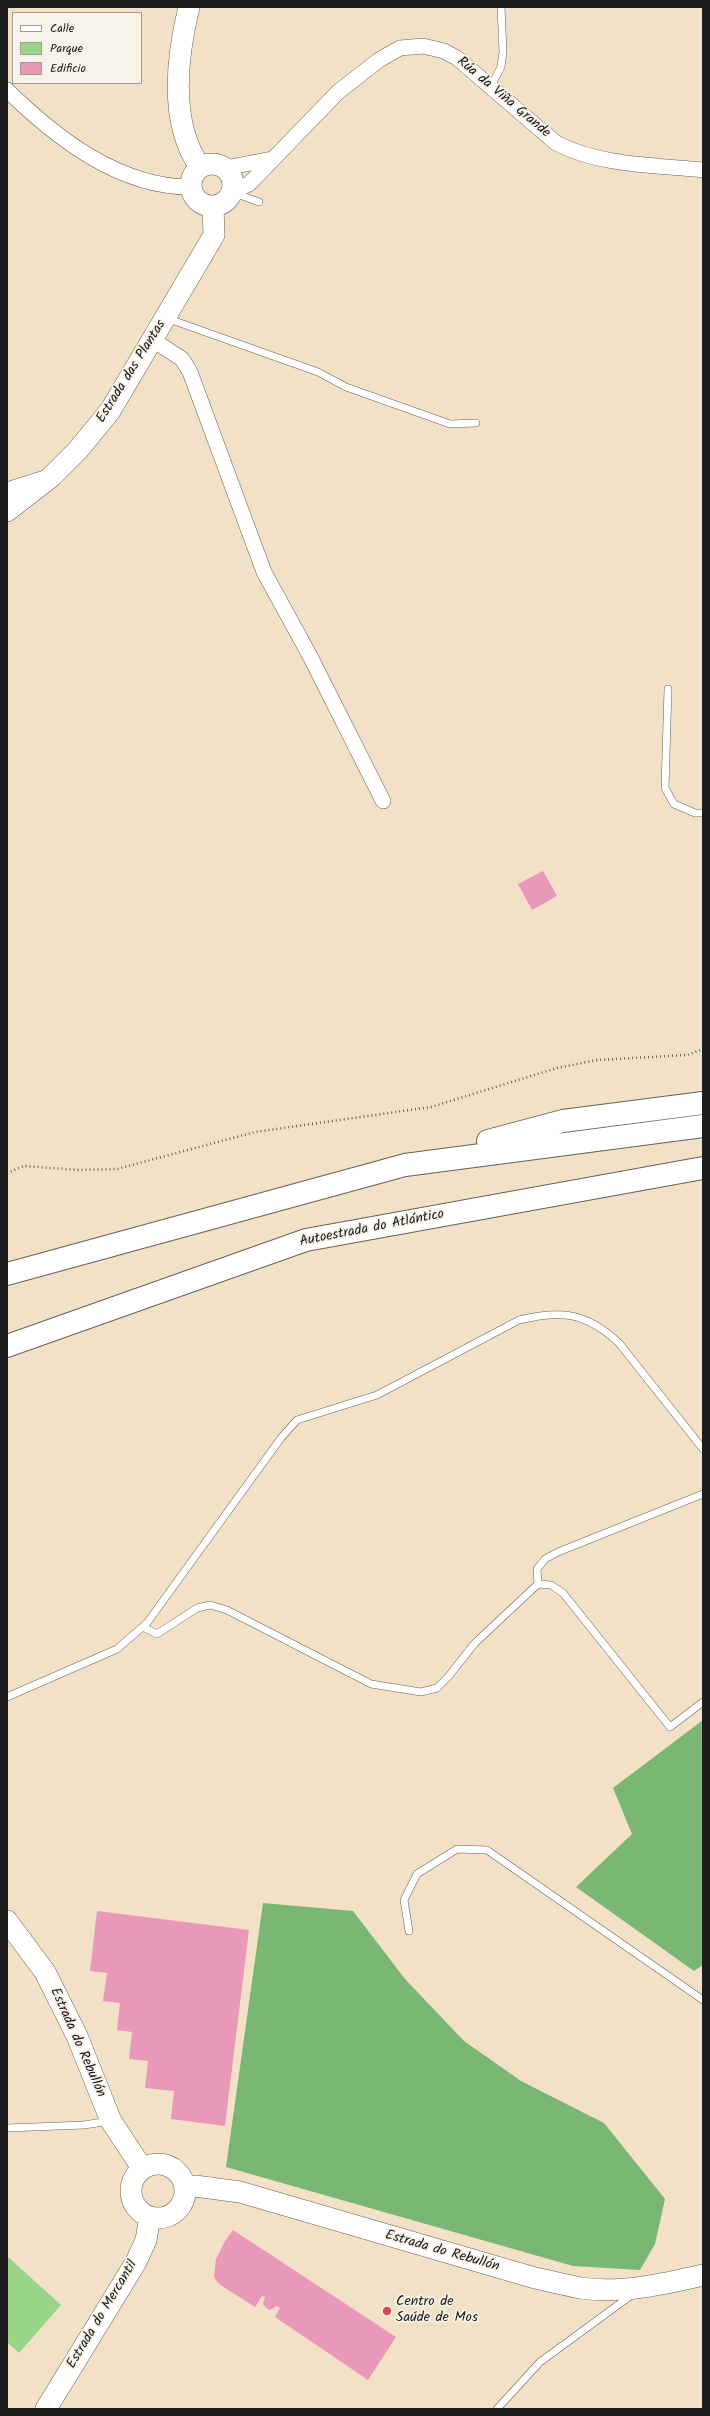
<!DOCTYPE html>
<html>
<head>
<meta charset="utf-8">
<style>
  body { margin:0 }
  #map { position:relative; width:710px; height:2416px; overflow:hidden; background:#f2e1c6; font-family:Kalam,sans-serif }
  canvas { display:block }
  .frame { position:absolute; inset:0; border:8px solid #1c1c1c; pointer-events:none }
  .legend { position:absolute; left:12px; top:12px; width:130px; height:72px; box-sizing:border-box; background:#f7f3e8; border:1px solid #9f9d96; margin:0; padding:5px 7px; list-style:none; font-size:12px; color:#1c1c1c }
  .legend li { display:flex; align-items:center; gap:8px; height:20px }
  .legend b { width:20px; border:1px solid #9f9d96 }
</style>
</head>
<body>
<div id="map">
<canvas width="710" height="2416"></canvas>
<div class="frame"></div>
<ul class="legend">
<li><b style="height:5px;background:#fff"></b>Calle</li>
<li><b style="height:11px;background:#99d488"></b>Parque</li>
<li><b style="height:11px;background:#ea98b9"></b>Edificio</li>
</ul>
</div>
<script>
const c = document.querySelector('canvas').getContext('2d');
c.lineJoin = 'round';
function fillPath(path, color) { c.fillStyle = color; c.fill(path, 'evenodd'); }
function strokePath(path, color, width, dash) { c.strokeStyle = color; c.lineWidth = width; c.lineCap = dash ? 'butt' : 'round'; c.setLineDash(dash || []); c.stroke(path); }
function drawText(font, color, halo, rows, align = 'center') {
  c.font = font + ' Kalam,sans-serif'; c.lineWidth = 3.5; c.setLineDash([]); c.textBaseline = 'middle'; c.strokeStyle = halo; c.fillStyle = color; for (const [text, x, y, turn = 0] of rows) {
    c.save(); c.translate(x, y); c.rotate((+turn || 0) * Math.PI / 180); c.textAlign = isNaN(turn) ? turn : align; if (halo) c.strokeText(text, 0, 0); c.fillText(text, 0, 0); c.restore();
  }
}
const green = new Path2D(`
  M7,2256l54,49 -42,48 -12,-11z`);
const forest = new Path2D(`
  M703,1720v245l-9,6 -118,-84 56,-53 -19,-46z
  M263,1903l90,8 52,68 59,62 57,40 83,42 61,76 -10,45 -15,26 -67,-4 -347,-99z`);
const building = new Path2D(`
  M543,871l14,25 -25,14 -14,-26z
  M97,1911l152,19 -24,196 -54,-7 3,-28 -29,-3 3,-27 -19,-2 3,-27 -15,-2 3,-27 -17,-2 4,-28 -17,-2z
  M233,2230l163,107 -28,43 -93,-63 5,-9 -3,-2 -7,4 -4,-2 -3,-4 2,-7 -3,-1 -7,11 -36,-23 -5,-7 2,-18 9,-18z`);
const path = new Path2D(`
  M7,1173l17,-7 55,4 38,-1 138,-37 176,-25 126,-39 40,-8 90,-5 16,-6`);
const lane = new Path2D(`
  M491,86l10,-19 2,-15 -2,-45
  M234,193l25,9
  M166,318l152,54 28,15 104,37 26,-1
  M668,689l-3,99 9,16 21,9h8
  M538,1584l-1,-15 8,-10 13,-7 145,-58
  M143,1627l14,7 40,-26 13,-3 17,5 144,74 50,8 16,-4 11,-11 27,-34 63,-59 13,1 12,8 107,134 33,-25
  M7,1697l110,-48 30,-26 134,-185 16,-18 80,-25 142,-75c42,-10 67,-8 100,23l84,106
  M409,1931l-5,-31 13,-26 40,-25 30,1 216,150
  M7,2128l77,-3 25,-4
  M497,2409l43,-47 93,-68`);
const street = new Path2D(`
  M7,90c49,48 112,97 183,97
  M225,168l47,-9
  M232,192l17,-8 89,-92 41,-32 21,-12 23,-2 21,5 13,7 99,85c44,23 99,22 147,27
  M153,340l29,19 8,13 74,200 47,86 72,143
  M7,490l35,-11`);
const secondary = new Path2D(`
  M189,7c-12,49 -20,116 11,160
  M191 185a21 21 0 1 1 42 0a21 21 0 1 1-42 0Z
  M7,511l44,-34 27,-27 32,-39 104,-176 -1,-29
  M7,1921l38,51 32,64 34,85 31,47
  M131 2191a27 27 0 1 1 54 0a27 27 0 1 1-54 0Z
  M185,2187l10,-1 45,6 295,86c15,3 30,7 46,10 39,6 84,-4 122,-13
  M46,2409l90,-147 10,-22 4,-23`);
const highway = new Path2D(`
  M488,1141l75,-20 140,-18
  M7,1274l398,-109 298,-39
  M7,1346l299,-106 397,-72`);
const markers = [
  [387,2311,5,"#d1495b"]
];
const streetNames = [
  ["Rúa da Viña Grande",503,98,40],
  ["Estrada das Plantas",132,372,-58],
  ["Autoestrada do Atlántico",372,1229,-11],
  ["Estrada do Rebullón",77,2043,66],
  ["Estrada do Rebullón",442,2252,16],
  ["Estrada do Mercantil",103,2315,-59]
];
const poiNames = [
  ["Centro de",396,2303],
  ["Saúde de Mos",396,2319]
];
fillPath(green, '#99d488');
fillPath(forest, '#7ab674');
fillPath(building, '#ea98b9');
strokePath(lane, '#676158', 8);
strokePath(street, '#676158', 16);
strokePath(secondary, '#676158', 22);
strokePath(highway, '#676158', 24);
strokePath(path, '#676158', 2.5, [1, 3]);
strokePath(lane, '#fff', 7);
strokePath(street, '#fff', 15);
strokePath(secondary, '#fff', 21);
strokePath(highway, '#fff', 22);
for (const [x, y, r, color] of markers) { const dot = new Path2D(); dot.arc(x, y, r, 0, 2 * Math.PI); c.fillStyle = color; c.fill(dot); strokePath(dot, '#f7f3e8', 1.5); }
drawText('14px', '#1c1c1c', '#f7f3e8', streetNames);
drawText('14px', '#1c1c1c', '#f7f3e8', poiNames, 'left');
</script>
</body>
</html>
